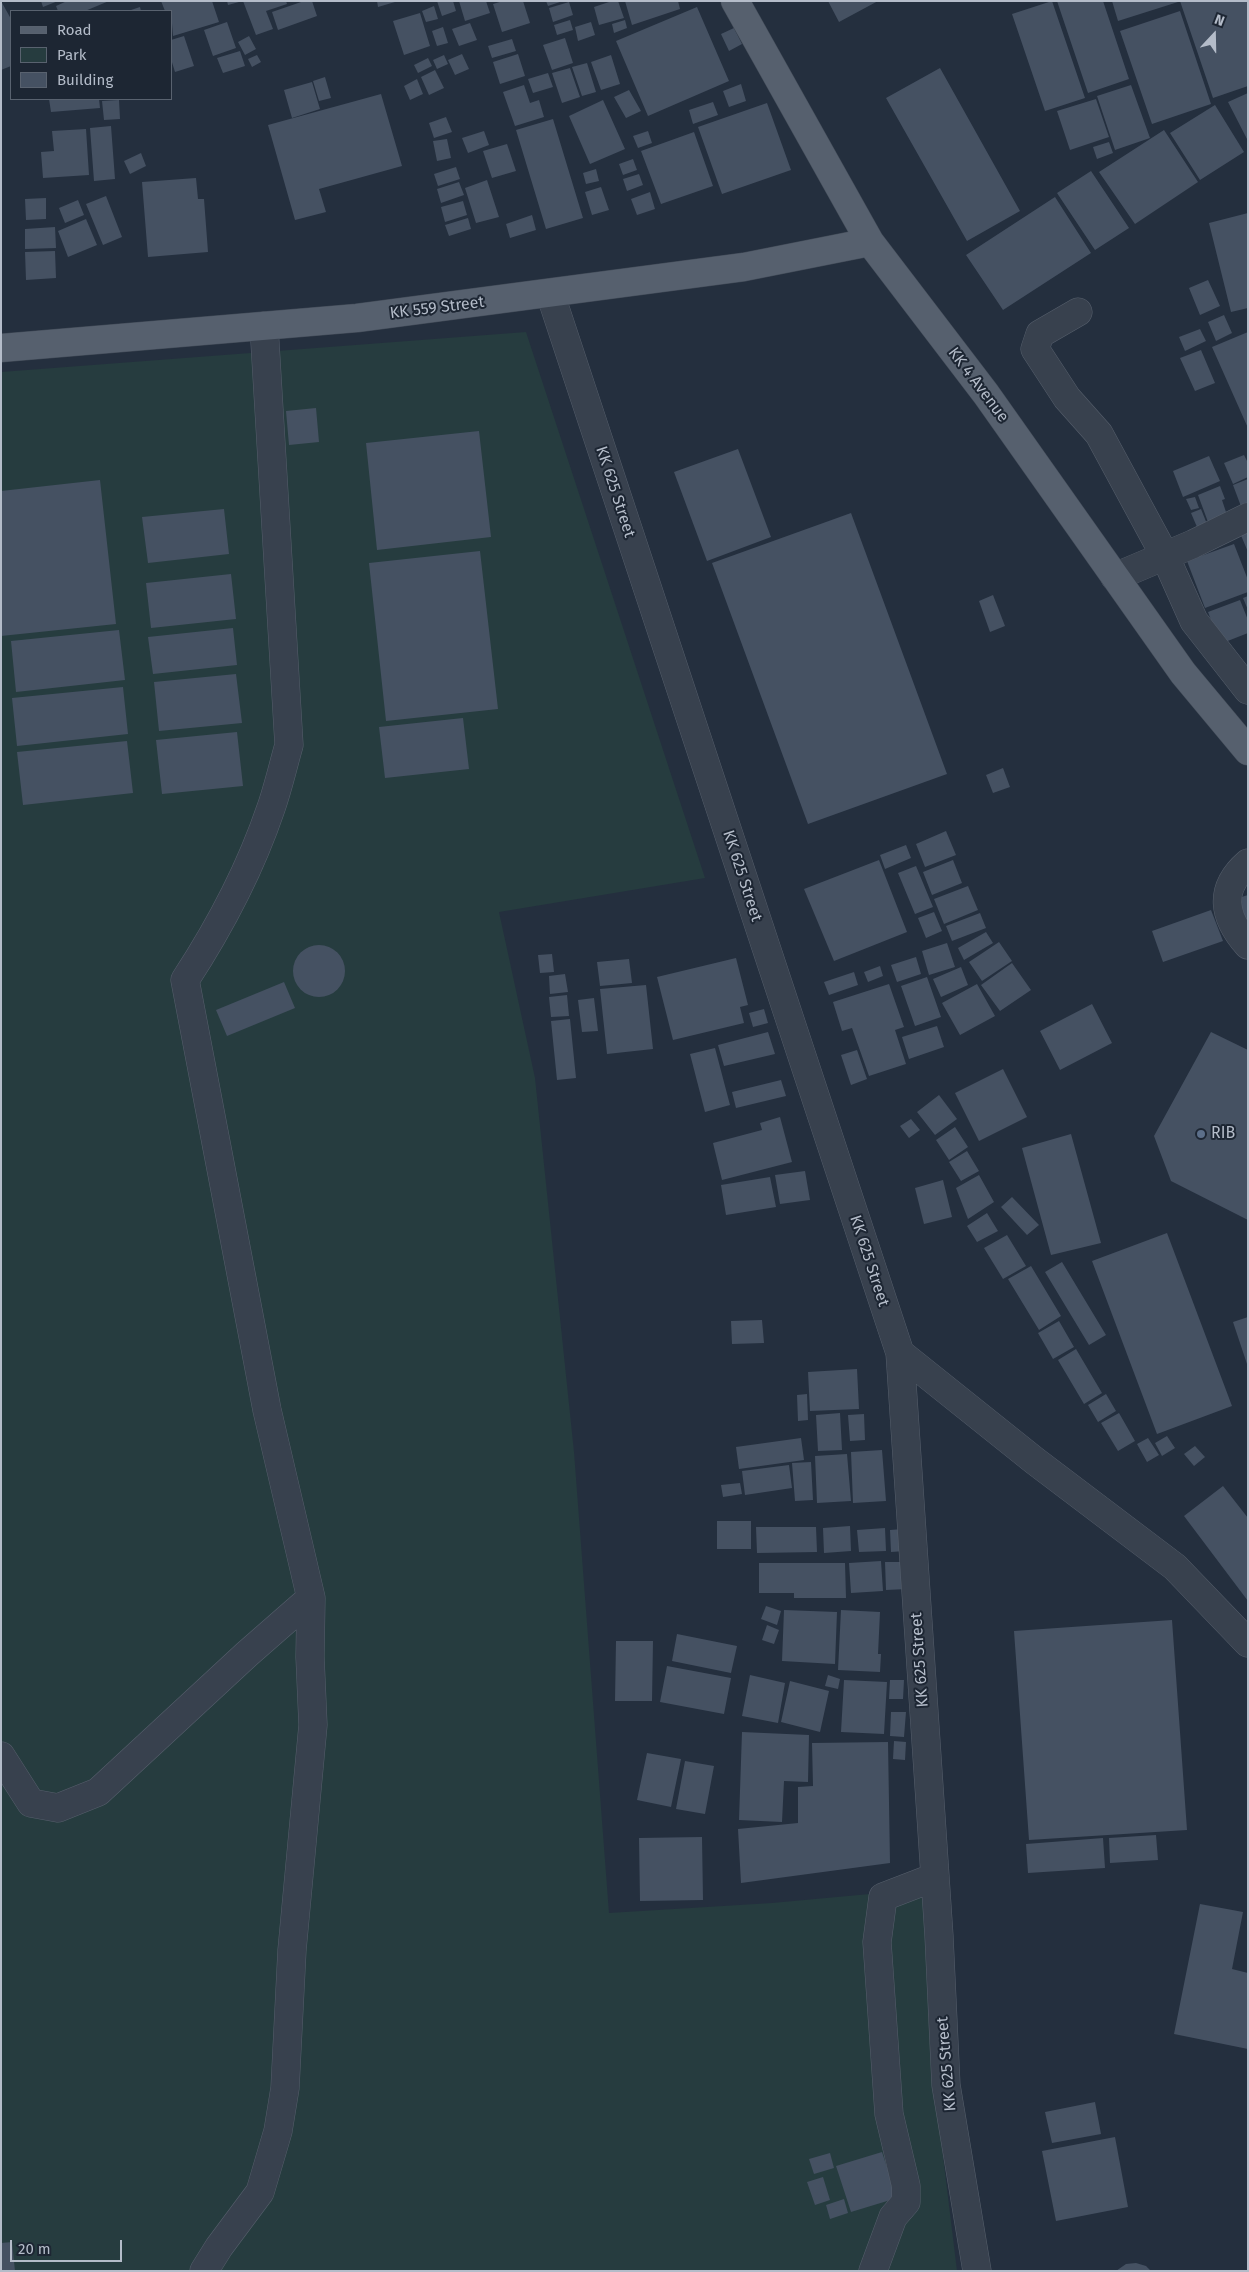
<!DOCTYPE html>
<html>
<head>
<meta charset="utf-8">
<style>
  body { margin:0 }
  #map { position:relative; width:1249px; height:2272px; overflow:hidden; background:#242f3e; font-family:"Fira Sans",sans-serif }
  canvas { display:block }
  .frame { position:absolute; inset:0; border:2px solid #b4bcc9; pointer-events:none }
  .legend { position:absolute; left:10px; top:10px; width:162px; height:90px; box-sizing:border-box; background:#1d2633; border:1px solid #59626f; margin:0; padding:6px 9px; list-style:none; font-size:15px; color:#b4bcc9 }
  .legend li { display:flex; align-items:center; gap:10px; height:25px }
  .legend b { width:25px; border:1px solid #59626f }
  .north { position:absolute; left:1189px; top:10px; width:50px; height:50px; -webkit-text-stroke:4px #1d2633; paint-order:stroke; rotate:21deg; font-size:14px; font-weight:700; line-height:20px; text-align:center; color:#b4bcc9 }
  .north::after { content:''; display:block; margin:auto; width:18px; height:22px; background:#b4bcc9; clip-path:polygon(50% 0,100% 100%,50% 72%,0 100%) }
  .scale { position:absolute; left:10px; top:2240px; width:112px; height:22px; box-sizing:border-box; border:2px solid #b4bcc9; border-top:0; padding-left:6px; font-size:15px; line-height:18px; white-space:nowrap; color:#b4bcc9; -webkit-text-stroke:4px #1d2633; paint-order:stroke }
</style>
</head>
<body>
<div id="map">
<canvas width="1249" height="2272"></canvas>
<div class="frame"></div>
<ul class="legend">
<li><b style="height:6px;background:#56606e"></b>Road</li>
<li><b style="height:14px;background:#263c3f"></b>Park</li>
<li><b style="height:14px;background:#455162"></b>Building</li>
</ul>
<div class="north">N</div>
<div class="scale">20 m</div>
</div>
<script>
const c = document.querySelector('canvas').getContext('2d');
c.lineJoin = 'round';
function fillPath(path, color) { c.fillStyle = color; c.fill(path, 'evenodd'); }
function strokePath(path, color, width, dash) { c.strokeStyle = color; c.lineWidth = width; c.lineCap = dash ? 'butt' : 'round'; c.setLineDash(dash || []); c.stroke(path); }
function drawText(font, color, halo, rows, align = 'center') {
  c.font = font + ' "Fira Sans",sans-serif'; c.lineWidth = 4; c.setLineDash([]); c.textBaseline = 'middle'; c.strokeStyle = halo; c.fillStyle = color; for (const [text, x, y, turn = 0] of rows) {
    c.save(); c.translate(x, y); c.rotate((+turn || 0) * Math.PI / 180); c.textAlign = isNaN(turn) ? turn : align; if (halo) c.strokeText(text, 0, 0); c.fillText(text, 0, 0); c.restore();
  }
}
const green = new Path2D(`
  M526,332l179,546 -206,34 36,166 39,374 35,461 163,-10 152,-14 14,226 19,156h-956v-1899z`);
const building = new Path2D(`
  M1,1l10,18v47l-10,4z
  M41,1h17l-15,6z
  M67,1h42l-24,10h-27l-2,-5z
  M161,1h51l7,21 -46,14 -2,-25h-6z
  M227,1h12v1l-11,3z
  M243,1h43l1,3 -21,7 7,18 -17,6z
  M304,1h8l5,15 -39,14 -6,-18z
  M377,1h18v1l-17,5z
  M437,1h16l3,10 -14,5z
  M459,1h27l4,12 -25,8z
  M503,1h20l7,22 -28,9 -9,-28z
  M546,1h14v1l-12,4z
  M612,1h6l6,17 -25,7 -5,-18z
  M625,1h53l2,8 -48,16z
  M828,1h50l-39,21z
  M1052,1l33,97 -40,13 -33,-97z
  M1057,1h46l26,78 -41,14z
  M1112,1h66v1l-60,19z
  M1180,1h68v85l-35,12z
  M569,2l4,13 -20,7 -4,-14z
  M434,6l4,13 -12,3 -4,-11z
  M140,7l1,4h-13z
  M697,7l32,74 -81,35 -32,-75z
  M1180,11l31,93 -59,20 -32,-93z
  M420,13l10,33 -26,9 -11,-34z
  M570,20l3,10 -16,5 -3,-10z
  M625,20l2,8 -13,5 -2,-9z
  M227,22l9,26 -23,8 -9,-26z
  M591,22l4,13 -17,6 -3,-14z
  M470,23l7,17 -18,6 -7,-17z
  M443,27l5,16 -11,3 -5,-15z
  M734,28l8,16 -13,7 -8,-17z
  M184,36l10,30 -19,6 -4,-13v-19z
  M249,36l7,13 -11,6 -7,-13z
  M565,38l8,25 -21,7 -9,-25z
  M512,39l4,12 -24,7 -4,-12z
  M240,51l5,15 -22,7 -6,-15z
  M462,54l7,15 -14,6 -7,-15z
  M518,54l7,22 -25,8 -7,-22z
  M257,55l4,7 -9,5 -4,-8z
  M444,55l4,9 -11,5 -4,-9z
  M611,55l9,29 -19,6 -10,-28z
  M428,58l4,8 -14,7 -4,-8z
  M587,63l9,29 -14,4 -10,-29z
  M570,68l10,29 -18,6 -10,-30z
  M940,68l80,143 -53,30 -81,-143z
  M435,70l9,18 -15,7 -8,-18z
  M548,73l5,14 -20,6 -5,-14z
  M325,77l6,21 -12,3 -6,-20z
  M417,79l6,15 -13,6 -6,-14z
  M312,82l8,27 -28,9 -8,-28z
  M741,84l5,17 -17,6 -6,-16z
  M524,85l6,18 9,-3 5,17 -29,9 -12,-34z
  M1131,85l19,53 -35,12 -18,-54z
  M629,90l12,21 -15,7 -12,-21z
  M1248,93v48l-20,-39z
  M381,94l21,72 -83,23 7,23 -31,8 -27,-95z
  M49,99h50l1,9 -49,4z
  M1096,99l13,38 -39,13 -13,-39z
  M119,100l1,19 -16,1 -2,-19z
  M603,100l22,49 -35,15 -21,-48z
  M713,102l5,13 -25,9 -4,-14z
  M767,103l24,67 -69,24 -24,-67z
  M1215,105l29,47 -44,28 -30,-47z
  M446,117l6,15 -18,6 -5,-15z
  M553,119l30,99 -37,11 -30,-99z
  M111,126l4,53 -21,2 -4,-53z
  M86,129l3,46 -46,3 -2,-26 13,-1 -2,-20z
  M1164,130l34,52 -63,42 -36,-52z
  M484,131l5,14 -21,8 -6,-15z
  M648,131l4,12 -14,5 -5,-12z
  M694,132l19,54 -52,18 -20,-53z
  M447,139l4,19 -14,3 -4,-20z
  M1109,142l4,11 -16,6 -4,-12z
  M507,144l9,27 -24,7 -9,-27z
  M141,153l5,13 -16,8 -6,-13z
  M633,159l4,11 -14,5 -4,-11z
  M456,167l4,12 -22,7 -4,-12z
  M596,169l3,12 -13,3 -3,-11z
  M1091,171l38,57 -34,22 -38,-57z
  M639,174l4,11 -16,6 -4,-12z
  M196,178l2,21h6l4,53 -60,5 -6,-75z
  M487,180l12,37 -23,6 -11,-35z
  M459,182l5,13 -23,8 -4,-14z
  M601,187l8,23 -17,5 -7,-23z
  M650,192l5,17 -18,6 -6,-16z
  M106,196l16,41 -19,8 -17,-41z
  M1055,197l36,56 -88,57 -37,-55z
  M46,198v21l-20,1 -1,-21z
  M78,200l6,15 -19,8 -6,-15z
  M463,201l4,14 -22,7 -4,-15z
  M1248,213v95l-17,4 -22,-89z
  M532,215l4,15 -26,8 -4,-14z
  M468,218l3,11 -22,7 -4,-11z
  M86,219l11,26 -29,12 -10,-26z
  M55,227l1,21 -31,1v-20z
  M55,251l1,27 -30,2 -1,-28z
  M1208,280l12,26 -20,9 -11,-27z
  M1224,315l8,18 -16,8 -8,-19z
  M1200,329l6,12 -21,10 -6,-14z
  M1248,332v96l-36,-81z
  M1201,350l14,33 -20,8 -15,-33z
  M316,408l3,34 -30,3 -3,-34z
  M479,431l12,106 -114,13 -11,-107z
  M738,449l33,88 -64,24 -33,-89z
  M1244,455l4,8v14l-15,7 -9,-21z
  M1209,456l11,25 -37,16 -10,-26z
  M1248,479v28l-6,2 -9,-24z
  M100,480l16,144 -115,12v-145z
  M1220,486l5,13 -3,1 5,15 -19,7 -10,-27z
  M1195,497l4,11 -8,2 -5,-11z
  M224,509l5,45 -81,9 -6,-46z
  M1201,509l6,15 -10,3 -6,-14z
  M851,513l96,261 -139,50 -96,-261z
  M1248,530v22l-8,-19z
  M1234,544l14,36v12l-43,16 -18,-47z
  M480,551l18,158 -112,12 -17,-158z
  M231,574l5,45 -85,9 -5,-45z
  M993,595l12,31 -15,6 -11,-31z
  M1248,596v14l-5,-12z
  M1240,600l8,20v13l-28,11 -12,-32z
  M233,628l4,37 -84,9 -5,-37z
  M119,630l6,50 -109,12 -5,-51z
  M236,674l6,49 -83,8 -5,-49z
  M123,687l5,47 -111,12 -5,-48z
  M463,718l6,51 -84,9 -6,-51z
  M237,732l6,54 -81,8 -6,-54z
  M127,741l6,52 -110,12 -6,-53z
  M1003,768l7,19 -17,6 -7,-18z
  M946,831l10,24 -31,12 -9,-23z
  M906,845l5,13 -26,11 -5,-14z
  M879,860l28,72 -73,29 -30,-72z
  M953,860l9,23 -30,12 -9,-23z
  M916,866l17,41 -18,7 -17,-41z
  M968,886l10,24 -34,14 -10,-25z
  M1248,895v34l-13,-30z
  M1211,910l12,31 -60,21 -11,-31z
  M934,912l8,19 -16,7 -8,-20z
  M980,913l6,15 -34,13 -6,-15z
  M986,932l7,11 -29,17 -6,-12z
  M999,942l13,19 -30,20 -13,-19z
  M947,943l8,24 -26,8 -7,-24z
  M293 971a26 26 0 1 1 52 0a26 26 0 1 1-52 0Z
  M552,954l2,18 -14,1 -2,-18z
  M916,957l5,17 -24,8 -6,-17z
  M736,958l12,47 -8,2 4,16 -71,17 -16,-63z
  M629,959l3,24 -32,3 -3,-24z
  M1012,963l19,27 -31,21 -19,-26z
  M880,966l3,10 -15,6 -4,-10z
  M961,967l7,18 -27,12 -8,-18z
  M854,972l4,13 -29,10 -5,-13z
  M565,974l3,18 -18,2 -1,-18z
  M927,977l14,40 -26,9 -14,-40z
  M284,982l11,26 -68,28 -11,-26z
  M889,984l15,43 -9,3 11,34 -37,12 -17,-48 -10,3 -9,-29z
  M977,984l18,32 -35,19 -18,-32z
  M646,985l7,64 -46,5 -7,-65z
  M567,995l2,21 -18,1 -2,-20z
  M594,998l4,33 -16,1 -4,-32z
  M1092,1004l20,39 -52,27 -20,-39z
  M764,1009l4,14 -15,4 -4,-14z
  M570,1019l6,59 -19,2 -6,-59z
  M937,1026l7,21 -35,12 -7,-22z
  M768,1032l7,22 -51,12 -6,-21z
  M1211,1032l37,18v170l-77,-39 -17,-45z
  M715,1048l15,57 -25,7 -15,-58z
  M857,1050l10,29 -16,6 -10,-30z
  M1003,1069l24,48 -48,24 -24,-48z
  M781,1080l5,16 -50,12 -4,-16z
  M939,1095l18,24 -22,16 -18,-23z
  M780,1117l12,45 -70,18 -9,-37 49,-13 -2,-7z
  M911,1119l9,11 -11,8 -9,-12z
  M955,1127l13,20 -19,13 -13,-20z
  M1071,1134l30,109 -50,12 -29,-107z
  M967,1151l12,20 -18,10 -12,-19z
  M805,1171l5,29 -30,4 -5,-29z
  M979,1175l15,27 -26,17 -12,-31z
  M770,1177l6,30 -50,8 -5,-30z
  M943,1180l9,37 -28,7 -9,-36z
  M1012,1197l27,28 -12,10 -26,-28z
  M987,1213l11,18 -21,11 -10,-16z
  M1167,1233l65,173 -75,28 -65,-173z
  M1007,1235l19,31 -23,13 -19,-31z
  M1062,1262l44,73 -17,10 -44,-73z
  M1031,1266l30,50 -22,14 -31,-51z
  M1248,1317v47h-1l-14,-42z
  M762,1320l2,23 -32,1 -1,-23z
  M1059,1321l15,26 -21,12 -15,-26z
  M1076,1349l26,44 -18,11 -26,-44z
  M857,1369l2,40 -49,2 -2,-39z
  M807,1394l1,26 -10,1 -1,-26z
  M1106,1394l10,17 -18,11 -10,-17z
  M840,1413l2,37 -24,1 -2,-36z
  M1119,1413l16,28 -17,10 -17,-28z
  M864,1414l1,26 -15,1 -2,-26z
  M1167,1436l8,12 -13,8 -7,-13z
  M801,1438l3,22 -65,9 -3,-22z
  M1148,1438l11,17 -12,7 -10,-18z
  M1195,1446l10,11 -11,9 -10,-12z
  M882,1450l4,51 -33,2 -2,-51z
  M847,1454l4,47 -34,2 -2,-47z
  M811,1462l2,38 -18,1 -3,-38z
  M789,1465l3,23 -47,7 -3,-24z
  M740,1483l2,11 -19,3 -2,-12z
  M1223,1486l25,32v83l-64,-85z
  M717,1521h34v28h-34z
  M850,1526l1,25 -27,2 -1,-25z
  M756,1527h60l1,25 -60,1z
  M885,1528l1,23 -27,1 -2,-22z
  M903,1529l2,22 -14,1 -1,-22z
  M881,1561l2,30 -32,2 -2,-30z
  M885,1562h20l2,27 -21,1z
  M759,1563h86l1,35h-52v-5h-35z
  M766,1606l15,5 -4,14 -16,-6z
  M784,1610l53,2 -2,52 -53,-3z
  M841,1610l39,2 -2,42h3l-1,18 -42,-2z
  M1172,1620l15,210 -158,10 -15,-209z
  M767,1625l12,5 -5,14 -12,-4z
  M677,1634l60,12 -6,27 -59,-12z
  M616,1641h37l-1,60h-37z
  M667,1666l64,12 -7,36 -64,-12z
  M750,1675l35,8 -7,40 -36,-7z
  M828,1675l12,4 -2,10 -13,-3z
  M844,1680l43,2 -3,52 -43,-2z
  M890,1680h14l-1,19h-14z
  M790,1681l39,10 -9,41 -39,-10z
  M891,1712h15l-2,25 -14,-1z
  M742,1732l67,3 -1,47 -24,-1 -2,41 -43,-2z
  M894,1741l12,1 -1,18 -12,-1z
  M888,1742l2,121 -149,20 -3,-54 60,-6v-36l15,-1 -1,-43z
  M647,1753l34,6 -10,48 -34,-7z
  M685,1761l29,5 -9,48 -29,-5z
  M1156,1835l2,25 -48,3 -1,-25z
  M702,1837l1,63 -63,1 -1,-63z
  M1103,1838l2,30 -77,5 -2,-29z
  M1200,1904l43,8 -11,57 16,4v76l-74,-15z
  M1095,2102l6,32 -49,9 -7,-31z
  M1115,2137l13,70 -72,14 -14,-70z
  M882,2152l15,46 -46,14 -15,-46z
  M830,2153l4,15 -20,6 -5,-15z
  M823,2177l7,23 -15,5 -8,-23z
  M844,2199l4,14 -18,6 -4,-14z
  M12,2242l3,29h-14v-28z
  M1136,2263l10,3 5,5h-35l10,-7z`);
const minor = new Path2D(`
  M550,293l350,1060 39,583 7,149 31,186
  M1078,312l-38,22 -5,15 32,49 32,36 66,122 29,65 54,69
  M1115,577l78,-33 55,-27
  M1248,863c-30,26 -25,54 0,82
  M900,1353l135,108 140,106 73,76
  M1,1756l30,47 27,5 40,-16 149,-138 64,-56
  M204,2271l15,-24 41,-55 18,-61 7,-43 7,-138 21,-225 -3,-68 1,-59 -44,-188 -82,-430c34,-52 66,-113 86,-172 7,-20 12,-42 18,-63l-25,-419
  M873,2271l20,-54 13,-15v-16l-17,-72 -12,-172 6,-45 52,-20`);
const major = new Path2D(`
  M735,1l135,241 116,152 197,279 65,78
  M1,348l356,-30 387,-51 126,-25`);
const markers = [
  [1201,1134,5,"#5c6f8a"]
];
const streetNames = [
  ["KK 559 Street",437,308,-7],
  ["KK 4 Avenue",978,385,53],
  ["KK 625 Street",615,492,72],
  ["KK 625 Street",742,876,72],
  ["KK 625 Street",869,1261,72],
  ["KK 625 Street",920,1660,-94],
  ["KK 625 Street",947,2064,-95]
];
const poiNames = [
  ["RIB",1211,1134]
];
fillPath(green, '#263c3f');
fillPath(building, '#455162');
strokePath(minor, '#565f6c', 29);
strokePath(major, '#414a57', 29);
strokePath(minor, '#38414e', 28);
strokePath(major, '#56606e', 28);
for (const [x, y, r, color] of markers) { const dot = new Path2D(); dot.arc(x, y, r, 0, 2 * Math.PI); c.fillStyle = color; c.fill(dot); strokePath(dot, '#1d2633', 2); }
drawText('16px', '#b4bcc9', '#1d2633', streetNames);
drawText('16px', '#b4bcc9', '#1d2633', poiNames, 'left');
</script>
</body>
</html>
